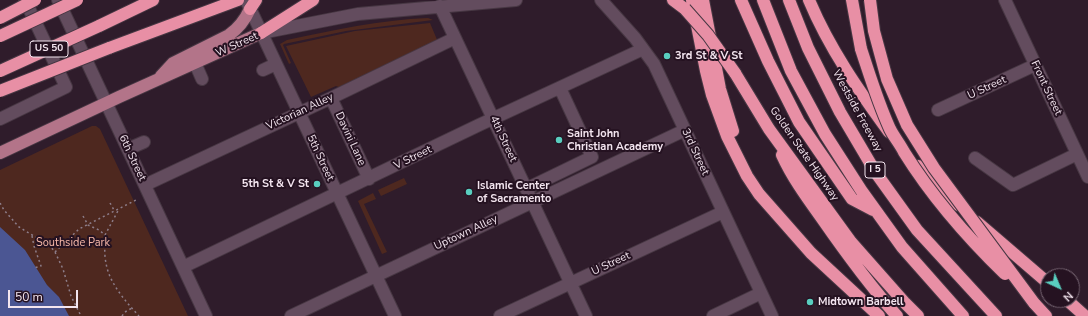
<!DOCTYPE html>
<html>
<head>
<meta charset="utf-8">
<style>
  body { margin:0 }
  #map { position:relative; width:1088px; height:316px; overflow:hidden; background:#2f1c2b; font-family:"Nunito Sans",sans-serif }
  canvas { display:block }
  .north { position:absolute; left:1040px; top:268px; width:40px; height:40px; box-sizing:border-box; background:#251221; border:1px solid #776673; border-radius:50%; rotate:136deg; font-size:11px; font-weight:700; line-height:16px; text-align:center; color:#f3e5ef }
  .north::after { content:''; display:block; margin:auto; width:14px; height:18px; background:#59cebf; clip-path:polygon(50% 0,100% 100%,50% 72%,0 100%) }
  .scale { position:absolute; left:8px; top:290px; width:70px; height:18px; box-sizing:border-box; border:2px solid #f3e5ef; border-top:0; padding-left:5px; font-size:12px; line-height:14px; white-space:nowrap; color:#f3e5ef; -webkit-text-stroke:3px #251221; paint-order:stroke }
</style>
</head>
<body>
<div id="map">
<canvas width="1088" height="316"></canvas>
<div class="north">N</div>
<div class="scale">50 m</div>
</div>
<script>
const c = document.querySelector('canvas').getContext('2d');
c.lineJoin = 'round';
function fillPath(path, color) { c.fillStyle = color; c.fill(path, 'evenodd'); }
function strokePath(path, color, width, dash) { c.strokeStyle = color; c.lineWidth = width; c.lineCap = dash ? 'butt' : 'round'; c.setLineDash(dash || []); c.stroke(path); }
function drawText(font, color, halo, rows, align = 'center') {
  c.font = font + ' "Nunito Sans",sans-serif'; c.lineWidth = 4; c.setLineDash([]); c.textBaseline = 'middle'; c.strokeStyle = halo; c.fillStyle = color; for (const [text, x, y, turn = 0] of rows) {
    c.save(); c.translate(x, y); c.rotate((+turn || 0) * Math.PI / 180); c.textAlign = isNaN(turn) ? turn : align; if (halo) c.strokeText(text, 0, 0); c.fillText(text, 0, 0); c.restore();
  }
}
const green = new Path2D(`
  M428,18l5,2 -87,11 -62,13 -1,1 8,18 -2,1 -9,-20 7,-4c47,-10 92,-20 141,-22z
  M430,23l8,19 -97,46 -5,-2 -25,11 -25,-51 69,-15z
  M92,126h4l4,3 88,187h-188v-146z
  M404,178l3,6 -26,12 -3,-6z
  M373,193l3,6 -12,5 23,48 -5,2 -24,-53z`);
const water = new Path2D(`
  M0,227l25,23 22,35 12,12 10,19h-69z`);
const path = new Path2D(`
  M0,203l4,7 15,17 31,19 5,6 8,17 8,27 10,20
  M110,203l4,7
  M83,216l5,9 11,5 6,5c0,9 -1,19 1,28 3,20 20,39 33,53
  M105,235l14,-26
  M32,236l2,10 7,20 -7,2
  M55,252l24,-23 57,-29
  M122,316l3,-4 7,-4`);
const minor = new Path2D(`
  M58,0l148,316
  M246,0l149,316
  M601,0l34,38 19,26 118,252
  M1005,0l83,177
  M440,6l146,310
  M261,33l97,-19 158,-14
  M195,63l7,16
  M263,70l13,-6
  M331,98l38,81
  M938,110l97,-45
  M0,119l66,-32 -41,-87
  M128,149l16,-7
  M975,158l38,27 64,-31
  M145,185l186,-87 124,-60
  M526,189l66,-32 -32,-69
  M183,267l296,-142 164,-76
  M291,316l394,-186
  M500,316l223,-104
  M713,316l48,-23`);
const major = new Path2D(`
  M161,76l12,-13 56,-28c10,-7 16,-15 21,-26
  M0,153l119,-56 142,-64`);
const highway = new Path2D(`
  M673,0l12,9
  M692,0l14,71 6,24 15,41 20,40 12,18 52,59 68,63
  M703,0l17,89 13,42
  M741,0l27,61 31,61 53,77 21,11
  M763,0l28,71 34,63 36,56 41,57 61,69
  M789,0l19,48 32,64 36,61 41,57 79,86
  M809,0c20,48 50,91 80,132
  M852,0l9,49
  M250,9l6,-9
  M99,26l54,-26
  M261,33l52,-33
  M109,48l129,-48
  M735,73l34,56 82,113 53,60 14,14
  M782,155c11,24 26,44 41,65 23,33 47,66 74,96
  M918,166l16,18 24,21
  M977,222l71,61
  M1067,300l18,16
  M1034,303l12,13`);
const highwayBridge = new Path2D(`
  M870,0l4,31 13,48 20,46 27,43 100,135
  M685,9l23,26 27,38
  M0,18l35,-18
  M0,36l77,-36
  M861,49c9,27 17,54 29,80 4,8 10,15 14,23 28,45 63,85 101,122
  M0,71l99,-45
  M0,91l109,-43`);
const markers = [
  [667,56,4,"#59cebf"],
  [559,140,4,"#59cebf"],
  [317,184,4,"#59cebf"],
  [469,192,4,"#59cebf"],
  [810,302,4,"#59cebf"]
];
const shields = [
  [49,49,38],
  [875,170,20]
];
const shieldNames = [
  ["US 50",49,49],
  ["I 5",875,170]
];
const streetNames = [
  ["W Street",237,45,-24],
  ["U Street",987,88,-25],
  ["Front Street",1046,88,65],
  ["Westside Freeway",857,111,61],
  ["Victorian Alley",300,112,-25],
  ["Davini Lane",350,139,65],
  ["4th Street",503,139,65],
  ["3rd Street",695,152,65],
  ["Golden State Highway",804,154,55],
  ["6th Street",132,158,65],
  ["5th Street",320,158,65],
  ["V Street",413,158,-26],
  ["Uptown Alley",466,233,-25],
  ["U Street",611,264,-25]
];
const poiNames = [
  ["3rd St & V St",675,56],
  ["Saint John",567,134],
  ["Christian Academy",567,147],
  ["5th St & V St",309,184,"right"],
  ["Islamic Center",477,186],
  ["of Sacramento",477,199],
  ["Midtown Barbell",818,302]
];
const parkNames = [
  ["Southside Park",73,243]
];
fillPath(green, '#4e281f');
fillPath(water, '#4b5693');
strokePath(minor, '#473743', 14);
strokePath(major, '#473743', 14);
strokePath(highway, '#473743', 14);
strokePath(path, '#8d7d89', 1.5, [2, 3]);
strokePath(minor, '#634c5e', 12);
strokePath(major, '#b37489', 12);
strokePath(highway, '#e88fa5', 12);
strokePath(highwayBridge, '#473743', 14, []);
strokePath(highwayBridge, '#e88fa5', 12);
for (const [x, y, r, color] of markers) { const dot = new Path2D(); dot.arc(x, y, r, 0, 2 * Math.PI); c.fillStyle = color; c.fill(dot); strokePath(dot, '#251221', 1.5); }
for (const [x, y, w] of shields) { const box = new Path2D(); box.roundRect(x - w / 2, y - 8, w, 16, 3); c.fillStyle = '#251221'; c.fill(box); strokePath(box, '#f3e5ef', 1); }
drawText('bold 10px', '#f3e5ef', null, shieldNames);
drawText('11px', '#f3e5ef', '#251221', streetNames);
drawText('bold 11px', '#f3e5ef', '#251221', poiNames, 'left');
drawText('11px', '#f7b8a8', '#251221', parkNames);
</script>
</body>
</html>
